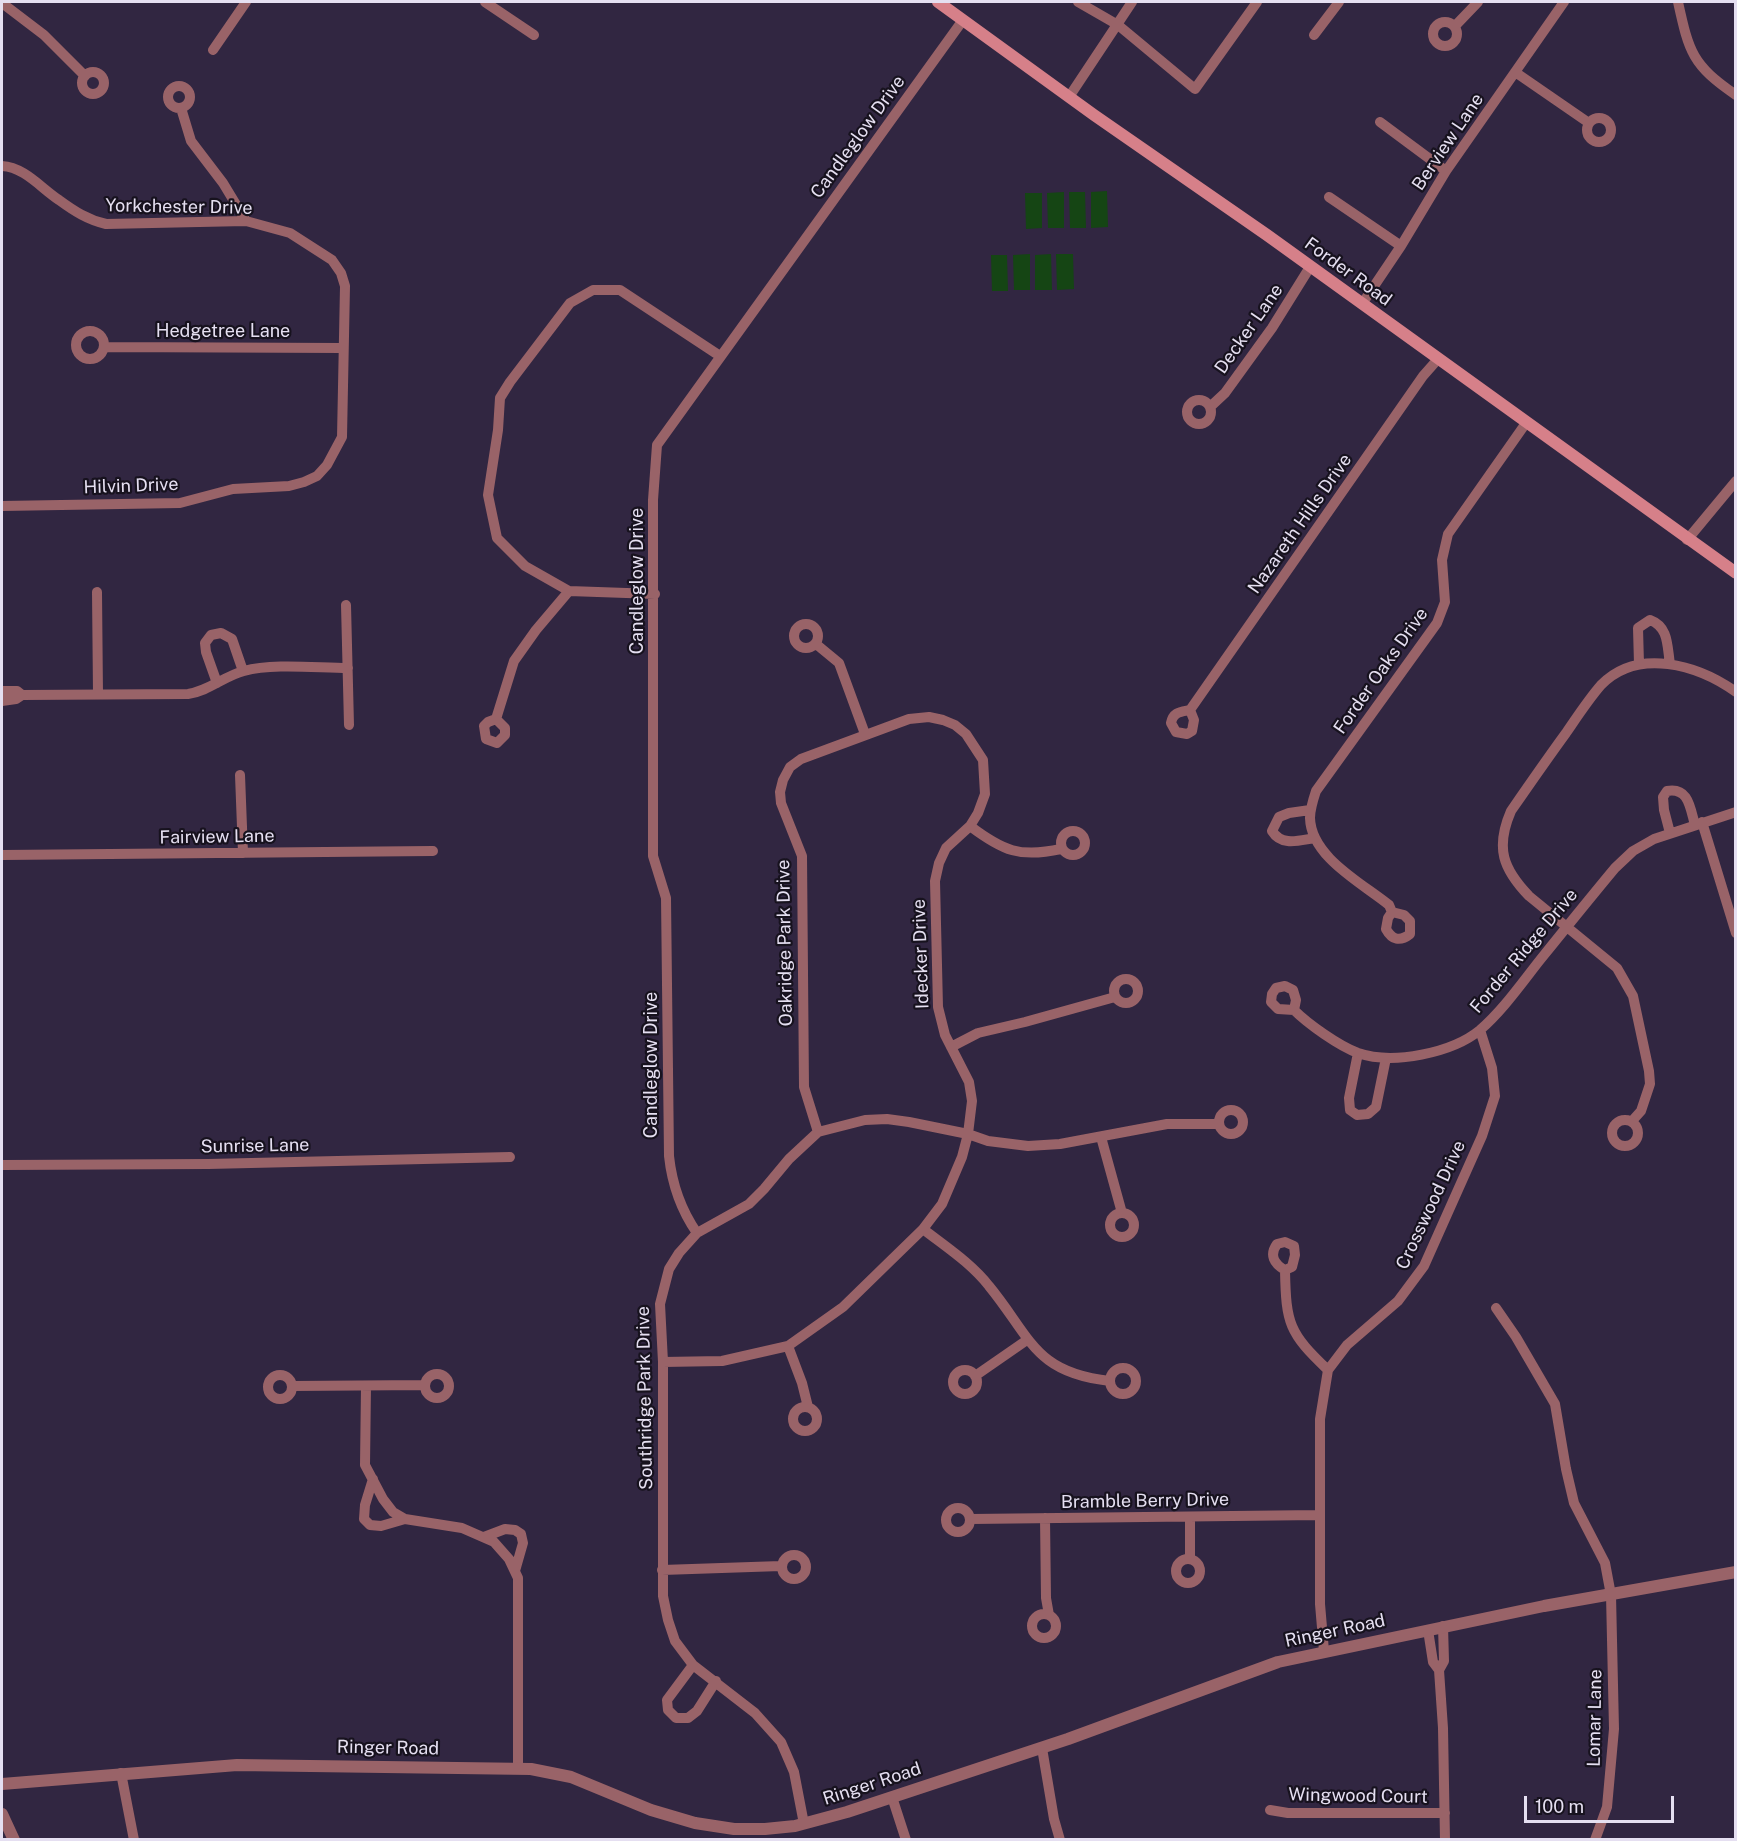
<!DOCTYPE html>
<html>
<head>
<meta charset="utf-8">
<style>
  body { margin:0 }
  #map { position:relative; width:1737px; height:1841px; overflow:hidden; background:#312641; font-family:"Public Sans",sans-serif }
  canvas { display:block }
  .frame { position:absolute; inset:0; border:3px solid #e5dff1; pointer-events:none }
  .scale { position:absolute; left:1524px; top:1796px; width:150px; height:27px; box-sizing:border-box; border:3px solid #e5dff1; border-top:0; padding-left:8px; font-size:18px; line-height:21px; white-space:nowrap; color:#e5dff1; -webkit-text-stroke:4px #17121e; paint-order:stroke }
</style>
</head>
<body>
<div id="map">
<canvas width="1737" height="1841"></canvas>
<div class="frame"></div>
<div class="scale">100 m</div>
</div>
<script>
const c = document.querySelector('canvas').getContext('2d');
c.lineJoin = 'round';
function fillPath(path, color) { c.fillStyle = color; c.fill(path, 'evenodd'); }
function strokePath(path, color, width, dash) { c.strokeStyle = color; c.lineWidth = width; c.lineCap = dash ? 'butt' : 'round'; c.setLineDash(dash || []); c.stroke(path); }
function drawText(font, color, halo, rows, align = 'center') {
  c.font = font + ' "Public Sans",sans-serif'; c.lineWidth = 4.5; c.setLineDash([]); c.textBaseline = 'middle'; c.strokeStyle = halo; c.fillStyle = color; for (const [text, x, y, turn = 0] of rows) {
    c.save(); c.translate(x, y); c.rotate((+turn || 0) * Math.PI / 180); c.textAlign = isNaN(turn) ? turn : align; if (halo) c.strokeText(text, 0, 0); c.fillText(text, 0, 0); c.restore();
  }
}
const green = new Path2D(`
  M1107,191l1,36 -17,1v-36z
  M1064,192v36h-16l-1,-35z
  M1069,192h16l1,36h-16z
  M1025,193h17v35l-16,1z
  M1030,254v36h-16l-1,-35z
  M1051,254l1,36h-17v-35z
  M1056,254h17l1,35 -17,1z
  M991,255h16l1,36h-16z`);
const minor = new Path2D(`
  M485,2l49,33
  M1078,2l40,23 77,64 62,-87
  M1678,2c11,50 14,63 58,93
  M2,3l42,32 41,41
  M1433 34a12 12 0 1 1 24 0a12 12 0 1 1-24 0Z
  M1455,26l23,-24
  M1314,35l25,-33
  M213,50l33,-48
  M1515,72l74,51
  M82 83a11 11 0 1 1 22 0a11 11 0 1 1-22 0Z
  M168 97a11 11 0 1 1 22 0a11 11 0 1 1-22 0Z
  M1069,97l63,-95
  M181,108l10,33 32,42 23,38
  M1587 130a12 12 0 1 1 24 0a12 12 0 1 1-24 0Z
  M1380,122l66,49
  M2,166c22,1 39,22 57,34 15,11 29,20 47,24l140,-3 44,12 42,27 9,13 4,13 -3,151 -15,28 -10,11 -13,6 -15,4 -56,3 -53,14 -178,3
  M1329,197l72,49
  M1362,304l39,-58 45,-75 118,-169
  M76 345a14 14 0 1 1 28 0a14 14 0 1 1-28 0Z
  M104,347l238,1
  M1187 412a12 12 0 1 1 24 0a12 12 0 1 1-24 0Z
  M1210,407l15,-14 47,-65 38,-61
  M1687,540l49,-59
  M97,592l1,102
  M655,594l-86,-3 -44,-25 -28,-28 -9,-43 10,-65 2,-32 10,-16 60,-79 23,-13h27l100,66
  M346,605l3,120
  M794 636a12 12 0 1 1 24 0a12 12 0 1 1-24 0Z
  M816,644l23,19 26,71
  M1639,664l-1,-36 12,-8c19,7 17,26 20,44
  M217,683l-11,-31 -1,-9 6,-8 10,-2 11,6 11,32
  M2,691h15l5,4
  M2,701l14,-2 6,-4 166,-1c21,-3 36,-18 56,-23 29,-8 73,-3 104,-3
  M1190,710l4,10 -2,11 -5,3 -11,-2 -5,-9c2,-11 9,-11 19,-13l233,-334 15,-17
  M496,719l9,9v7l-8,8 -11,-4 -2,-13 4,-4 8,-3 18,-58 22,-31 33,-39
  M240,775l3,78
  M1310,810l-21,3 -10,4 -7,14c10,16 28,9 43,7
  M1702,822l34,111
  M970,826c33,25 50,32 91,23
  M1061 843a12 12 0 1 1 24 0a12 12 0 1 1-24 0Z
  M1670,833l-6,-23 -1,-13 4,-6c22,-4 23,17 28,34
  M2,855l431,-4
  M1392,912l12,3 6,6v13c-10,8 -18,6 -24,-5l2,-11 4,-6 -3,-7c-27,-22 -78,-48 -79,-87 0,-9 3,-18 6,-27l121,-168 8,-21 -3,-42 6,-26 78,-111
  M1114 991a12 12 0 1 1 24 0a12 12 0 1 1-24 0Z
  M1294,1010l2,-10 -3,-10 -8,-4 -9,2 -4,6 -1,8 7,7 16,1c14,14 45,36 64,43 35,12 94,0 122,-23 23,-20 41,-46 60,-70 25,-31 50,-62 75,-92l18,-17 21,-12 82,-27
  M951,1047l27,-14 47,-11 90,-25
  M1358,1053l-9,45 1,12 7,5 11,-1 8,-7 10,-49
  M1219 1122a12 12 0 1 1 24 0a12 12 0 1 1-24 0Z
  M1612 1133a13 13 0 1 1 26 0a13 13 0 1 1-26 0Z
  M1632,1121l9,-10 9,-27 -1,-13 -16,-75 -16,-28 -88,-72c-26,-27 -34,-48 -18,-85 18,-26 36,-52 55,-78 11,-16 22,-33 35,-48 37,-38 97,-20 135,7
  M1101,1137l21,76
  M2,1165l206,-1 302,-7
  M1110 1225a12 12 0 1 1 24 0a12 12 0 1 1-24 0Z
  M923,1229c23,18 48,34 66,57 42,51 45,87 121,95
  M697,1233c-16,-23 -25,-49 -28,-77l-3,-258 -13,-42v-356l4,-55 306,-425
  M1285,1270c-11,-6 -16,-15 -8,-26l8,-2 9,4 1,9 -3,12 -7,3c1,54 4,63 43,100
  M1496,1308l20,29 39,67 11,65 8,34 31,60 6,32 3,134 -7,78 -12,33
  M788,1346l14,37 6,24
  M663,1362l59,-1 66,-15 55,-39 80,-78 19,-25 20,-47 6,-23 4,-33 -3,-19 -24,-47 -7,-28 -3,-126 4,-18 7,-15 24,-22 8,-13 7,-19 -2,-34 -17,-26 -11,-9 -12,-5 -14,-3 -20,2 -108,40 -11,8 -7,13 -3,12 1,11 21,53 2,231 14,45
  M1110 1381a13 13 0 1 1 26 0a13 13 0 1 1-26 0Z
  M953 1382a12 12 0 1 1 24 0a12 12 0 1 1-24 0Z
  M425 1386a12 12 0 1 1 24 0a12 12 0 1 1-24 0Z
  M268 1387a12 12 0 1 1 24 0a12 12 0 1 1-24 0Z
  M975,1376l52,-36
  M292,1386l133,-1
  M366,1386l-1,79 18,34 10,13 12,7 57,9 32,14 15,17 9,19v190
  M793 1419a12 12 0 1 1 24 0a12 12 0 1 1-24 0Z
  M373,1479l-8,26 -1,14 6,6 11,1 24,-7
  M946 1520a12 12 0 1 1 24 0a12 12 0 1 1-24 0Z
  M1045,1518l1,80 3,17
  M971,1519l348,-4
  M484,1537l21,-8 10,1 6,4 2,9 -8,28
  M782 1567a12 12 0 1 1 24 0a12 12 0 1 1-24 0Z
  M1176 1571a12 12 0 1 1 24 0a12 12 0 1 1-24 0Z
  M1190,1559v-42
  M662,1570l119,-4
  M1032 1626a12 12 0 1 1 24 0a12 12 0 1 1-24 0Z
  M1443,1626l1,35 -5,9 4,58 2,112
  M1428,1630l5,32 6,8
  M1324,1651l-4,-47v-185l8,-49 19,-25 51,-44 26,-35 58,-130 13,-40 -3,-28 -12,-38
  M693,1665l-26,35 1,10 8,8h12l9,-7 19,-30
  M1042,1748l12,71 6,21
  M121,1773l13,67
  M892,1797l14,43
  M1270,1810l18,3h157
  M804,1824l-10,-52 -13,-30 -26,-29 -62,-48 -18,-24 -7,-21 -5,-24v-234l-3,-58 9,-35 10,-16 18,-20 52,-29 15,-15 25,-30 29,-27 47,-12 22,-1 22,3 59,12 20,7 40,5 32,-2 107,-20h51`);
const tertiary = new Path2D(`
  M2,1784l235,-19 294,4 40,8 80,33 44,13 39,6h31l30,-3 52,-14 221,-73 210,-77 266,-56 192,-34
  M2,1814l12,26`);
const secondary = new Path2D(`
  M938,2l156,113 173,120 469,338`);
const streetNames = [
  ["Candleglow Drive",858,137,-54],
  ["Berview Lane",1448,142,-56],
  ["Yorkchester Drive",179,207,1],
  ["Forder Road",1348,272,36],
  ["Decker Lane",1249,329,-55],
  ["Hedgetree Lane",223,331],
  ["Hilvin Drive",131,486,-2],
  ["Nazareth Hills Drive",1300,524,-55],
  ["Candleglow Drive",637,581,-90],
  ["Forder Oaks Drive",1381,671,-55],
  ["Fairview Lane",217,837,-1],
  ["Oakridge Park Drive",785,943,-91],
  ["Forder Ridge Drive",1524,951,-50],
  ["Idecker Drive",921,954,-92],
  ["Candleglow Drive",651,1065,-90],
  ["Sunrise Lane",255,1146,-1],
  ["Crosswood Drive",1431,1205,-65],
  ["Southridge Park Drive",645,1398,-91],
  ["Bramble Berry Drive",1145,1501,-1],
  ["Ringer Road",1335,1631,-12],
  ["Lomar Lane",1595,1718,-89],
  ["Ringer Road",388,1748,1],
  ["Ringer Road",872,1784,-18],
  ["Wingwood Court",1358,1796,1]
];
fillPath(green, '#154514');
strokePath(minor, '#996368', 10);
strokePath(tertiary, '#996368', 12);
strokePath(secondary, '#d68089', 12);
drawText('18px', '#e5dff1', '#17121e', streetNames);
</script>
</body>
</html>
